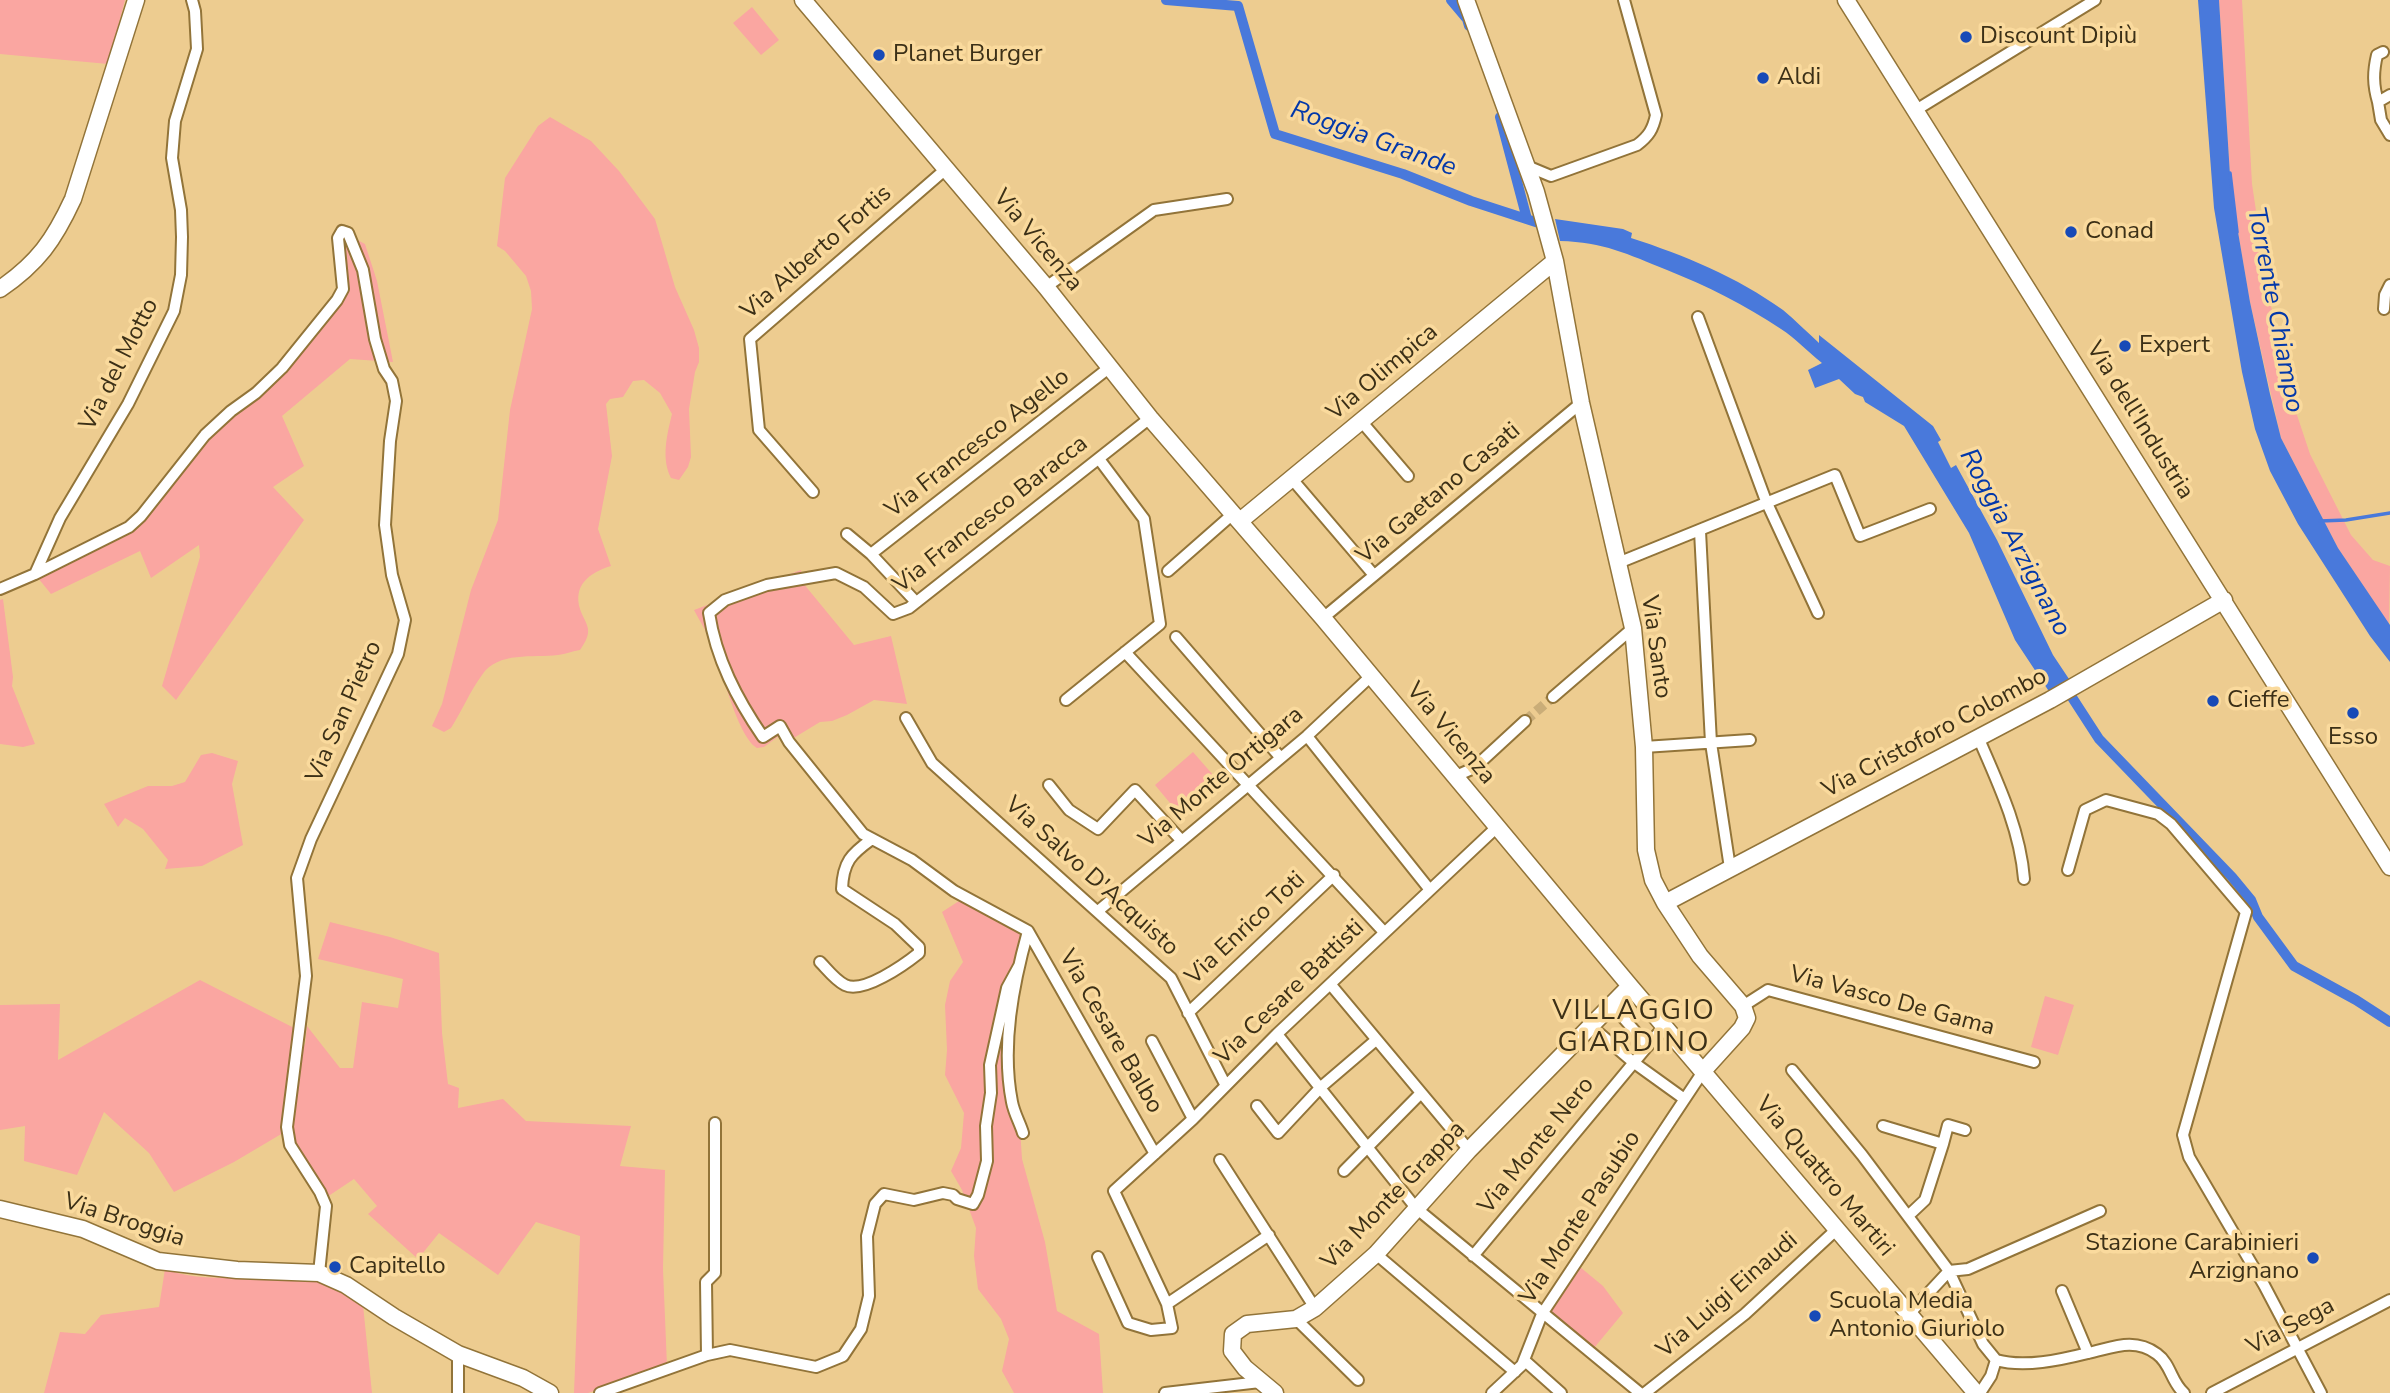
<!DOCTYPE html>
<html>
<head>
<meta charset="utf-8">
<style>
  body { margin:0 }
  canvas { display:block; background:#edcc90 }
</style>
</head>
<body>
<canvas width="2390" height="1393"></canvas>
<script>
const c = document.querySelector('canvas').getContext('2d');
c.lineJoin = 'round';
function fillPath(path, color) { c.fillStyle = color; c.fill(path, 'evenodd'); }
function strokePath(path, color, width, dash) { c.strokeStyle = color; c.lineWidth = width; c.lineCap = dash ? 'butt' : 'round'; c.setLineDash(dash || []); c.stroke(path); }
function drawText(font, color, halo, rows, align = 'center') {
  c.font = font + ' "Nunito Sans",sans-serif'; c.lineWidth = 7; c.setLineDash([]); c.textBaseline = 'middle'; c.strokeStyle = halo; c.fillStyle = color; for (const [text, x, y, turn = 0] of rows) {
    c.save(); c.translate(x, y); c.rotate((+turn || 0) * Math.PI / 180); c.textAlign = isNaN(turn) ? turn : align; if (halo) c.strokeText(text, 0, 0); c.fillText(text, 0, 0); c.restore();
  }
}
const green = new Path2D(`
  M0,0h125l-17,64 -108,-10z
  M2219,0h23l10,184 16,107 19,94 23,69 41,81 22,25 17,6 -1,58 -51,-76 -57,-110 -31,-136 -19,-111z
  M752,7l27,33 -18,15 -28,-32z
  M550,117l41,24 28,30 36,48 20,68 19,43 5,18v14l-4,10 -6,37 2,48 -3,10 -9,13 -8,-2c-10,-19 -4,-44 1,-64l-12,-21 -16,-13 -11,1 -10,16 -13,2 -4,5 6,52 -14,73 13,37c-22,7 -38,19 -31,43 2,7 7,13 8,20 1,8 -4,15 -8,21 -7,1 -14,4 -22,5 -25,3 -60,-4 -76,20 -12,16 -20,36 -31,53l-7,4 -12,-6 10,-22 29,-114 27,-70 12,-110 22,-101 -1,-18 -5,-15 -21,-25 -8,-5 8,-68 33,-52z
  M338,235l12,1 15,8 12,37 16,81 -43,-3 -68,57 22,50 -31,21 31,33 -128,180 -14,-14 38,-129 -1,-12 -48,33 -11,-27 -89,43 -13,-16 84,-40 25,-19 8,-15 48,-62 33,-31 108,-119z
  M801,570l2,13 51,62 37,-9 16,68 -33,-4 -27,15 -15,6 -12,1 -28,17 -13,-3 -15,11 -7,1c-21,-13 -36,-84 -47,-109 -5,-10 -11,-19 -16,-29z
  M3,599l10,78 -1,9 23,58 -12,3 -23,-3v-144z
  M1193,752l21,24 -39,33 -20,-24z
  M212,753l26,8 -6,23 11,61 -41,21 -37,3 3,-9 -25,-31 -18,-11 -7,9 -14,-23 44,-18h24l13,-4 16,-27z
  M959,901l58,31 7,7 -12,83v64l8,43 2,30 23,83 12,69 42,23 4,59h-89l-12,-22 7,-32 -8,-20 -23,-30 -4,-33 2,-28 -14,-38 -11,-19 10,-23 3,-35 -19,-38 2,-25 -2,-45 5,-24 13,-19 -21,-50z
  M330,922l60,15 49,16 3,80 6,51 11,4 -1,20 45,-9 23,22 105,5 -11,40 45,4 -2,99 4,97 -79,27h-14l6,-157 -44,-14 -38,53 -59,-42 -21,26 -50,-45 9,-8 -23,-27 -30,20 -25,-47 -5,-16 -11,-3 -49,29 -60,30 -25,-39 -45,-41 -27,63 -53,-14 1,-35 -25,4v-125l60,-1 -2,56 142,-80 102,52 -1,10 4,3 2,-19 33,42h13l9,-66 36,6 5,-29 -85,-20z
  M2045,996l29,9 -16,50 -27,-8z
  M1580,1267l23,19 20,27 -29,35 -45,-36z
  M165,1269c47,18 102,1 150,12 18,4 33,15 48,24l9,88h-328l16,-61 25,2 16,-19 58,-8z`);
const water = new Path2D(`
  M2198,0h21l12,191 19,111 20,92 11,44 57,110 52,77v37l-20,-26 -72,-112 -28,-53 -15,-42 -13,-57 -28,-164z
  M1555,219l68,10 9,4 -1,5c53,17 106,39 152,72 12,10 24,22 36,33v-8l114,91 8,14 -3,2 13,26 5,-3 41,75 56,115 22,33 -21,11 -39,-59 -46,-107 -65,-107 -39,-24 -2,-5 -8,-3 -16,-15 -24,9 -7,-18 14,-7c-14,-11 -27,-25 -41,-34 -36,-24 -74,-43 -114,-59 -40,-16 -63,-28 -107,-29z`);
const stream = new Path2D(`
  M2230,173l7,59
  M2320,521l26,-1 44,-7`);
const canal = new Path2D(`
  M1166,0l72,6 37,128 128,40 68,27 77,25
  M1451,0l16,19 2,7
  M1500,117l27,102
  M2064,685l35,54 133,138 19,23 7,17 36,49 62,34 34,22`);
const streetTunnel = new Path2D(`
  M1525,721l28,-24`);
const street = new Path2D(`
  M2390,95l-12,7 3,18 9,15
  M2378,102c-5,-17 -5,-30 -1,-47l6,-3
  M1916,110l179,-110
  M1527,166l24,10 86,-31c12,-9 16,-16 19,-30l-32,-115
  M1046,287l108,-77 73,-11
  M2384,309l1,-14 5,-10
  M1698,317l68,184 52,112
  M1150,418l-241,190 -16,6 -29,-27 -28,-14 -69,12 -42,15 -16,13c7,46 28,86 54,124l17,-11 9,16 74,92 49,26 42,31 74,40 127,223
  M1361,421l47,55
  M1292,479l81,95
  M813,492l-54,-62 -9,-91 197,-171
  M1700,531l11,212 19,125
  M847,534l24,20 45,48
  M871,554l239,-187
  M1618,563l217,-88 25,61 70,-27
  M1168,571l66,-58
  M35,574l25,-56 68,-114 46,-93 7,-36 1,-38 -1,-27 -9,-52 3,-37 22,-72 -2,-38 -3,-11
  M0,589l35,-15 94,-47 12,-11 64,-81 26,-24 25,-18 26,-25 55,-68 6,-11 -5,-51 4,-7 6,2 15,37 12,69 9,30 8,12 4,20 -6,40 -5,84 7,50 13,45 -7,34 -87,185 -14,39 9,98 -19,151 3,18 30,47 6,14 -7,67
  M1323,618l258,-215
  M1176,637l104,120
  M1125,652l259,280
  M1553,697l80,-69
  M1066,700l94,-76 -16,-105 -45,-60
  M906,718l26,45 239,215 54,106
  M1307,736l123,154
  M1978,737c20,46 42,92 46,142
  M1644,747l106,-7
  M1456,776l18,-8 51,-47
  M1049,785l20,25 29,19 37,-39 46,50
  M2068,870l17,-60 21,-10 52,14 13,10 75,88 -63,223 6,22 75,128 57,108
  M1098,911l209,-175 64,-60
  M820,962c7,7 15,18 25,23 18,9 59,-20 74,-32v-6l-24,-23 -53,-35c1,-27 9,-35 30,-50
  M1331,985l138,165
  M1612,1005l36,41
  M1743,1006l25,-16 266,72
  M1188,1013l146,-138
  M1592,1027l41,35 50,36
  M1277,1034l139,174 224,185
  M1152,1041l41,78
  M1792,1070l70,85 87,116 -40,43
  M1257,1106l21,27 43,-46 55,-47
  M1883,1126l60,18 -18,56 -17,16
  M1023,1133c-3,-10 -9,-20 -11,-31 -11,-56 1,-117 16,-171
  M1943,1144l5,-19 17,5
  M1220,1160l95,148
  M1344,1171l77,-78
  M1269,1235l-102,69 -53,-113 79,-72 84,-85 220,-207
  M1376,1254l139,118
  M1473,1256l192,-231
  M1098,1257l30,66 23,7 21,-2 -5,-24
  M2062,1291l26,62
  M1296,1319l62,61
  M707,1355l-1,-73 9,-9v-150
  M1524,1360l37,33
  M1996,1360c28,8 64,0 92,-7 24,-5 46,-16 69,1 14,10 14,28 27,39
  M458,1393v-39
  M600,1393l107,-38 23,-5 86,17 27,-11 18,-27 8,-33 -2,-60 8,-32 9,-10 30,6 29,-7 10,2 4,4 16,5 5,-9 9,-34 -1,-35 5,-33 -1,-28 17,-77 12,-22
  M1165,1393l95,-11
  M1492,1393l30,-28 20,-51 162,-244
  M1645,1393l100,-79 92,-85
  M1980,1393l11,-17 5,-16 -13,-16 -34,-73 19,-2 132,-58
  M2212,1393l178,-93`);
const secondary = new Path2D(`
  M803,0l243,287 104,131 173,200 307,368 346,407
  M1466,0l70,192 19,69 26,142 52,225 11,119 2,103 7,30 12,23 35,53 43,50 4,12 -5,10 -38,42
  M1846,0l544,867
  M0,289c38,-26 54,-49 73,-90l63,-199
  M1240,521l315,-260
  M1665,903l385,-203 174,-100
  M0,1209l83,20 75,32 79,9 82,3 27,12 48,32 64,37 65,24 27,15
  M1275,1393l-30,-25 -13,-17 1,-17 14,-10 49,-5 19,-11 61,-54 93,-104 161,-164`);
const markers = [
  [1966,37,7,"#184ab7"],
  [879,55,7,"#184ab7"],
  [1763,78,7,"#184ab7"],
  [2071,232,7,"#184ab7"],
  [2125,346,7,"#184ab7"],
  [2213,701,7,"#184ab7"],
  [2353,713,7,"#184ab7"],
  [2313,1258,7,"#184ab7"],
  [335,1267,7,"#184ab7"],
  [1815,1316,7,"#184ab7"]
];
const poiNames = [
  ["Discount Dipiù",1980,37],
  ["Planet Burger",893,55],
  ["Aldi",1777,78],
  ["Conad",2085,232],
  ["Expert",2139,346],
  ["Cieffe",2227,701],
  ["Esso",2353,738,"center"],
  ["Stazione Carabinieri",2299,1244,"right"],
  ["Arzignano",2299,1272,"right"],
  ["Capitello",349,1267],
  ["Scuola Media",1829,1302],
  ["Antonio Giuriolo",1829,1330]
];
const streetNames = [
  ["Via Vicenza",1037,241,50],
  ["Via Alberto Fortis",817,253,-41],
  ["Via del Motto",120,365,-63],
  ["Via Olimpica",1383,373,-40],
  ["Via dell'Industria",2139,421,58],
  ["Via Francesco Agello",978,444,-38],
  ["Via Gaetano Casati",1439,494,-40],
  ["Via Francesco Baracca",991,515,-38],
  ["Via Santo",1655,647,82],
  ["Via San Pietro",345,712,-66],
  ["Via Vicenza",1450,734,50],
  ["Via Cristoforo Colombo",1935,734,-28],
  ["Via Monte Ortigara",1222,778,-40],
  ["Via Salvo D'Acquisto",1091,877,42],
  ["Via Enrico Toti",1246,929,-43],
  ["Via Cesare Battisti",1290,993,-44],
  ["Via Vasco De Gama",1892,1002,15],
  ["Via Cesare Balbo",1110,1032,60],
  ["Via Monte Nero",1537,1146,-51],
  ["Via Quattro Martiri",1824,1177,50],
  ["Via Monte Grappa",1394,1196,-46],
  ["Via Monte Pasubio",1581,1218,-57],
  ["Via Broggia",124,1221,18],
  ["Via Luigi Einaudi",1728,1296,-41],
  ["Via Sega",2291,1327,-28]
];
const waterNames = [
  ["Roggia Grande",1373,140,20],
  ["Torrente Chiampo",2274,310,79],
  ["Roggia Arzignano",2014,543,62]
];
const quarterNames = [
  ["VILLAGGIO",1634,1012],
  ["GIARDINO",1634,1044]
];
fillPath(green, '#faa6a1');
fillPath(water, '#4979db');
strokePath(stream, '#4979db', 3.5);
strokePath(canal, '#4979db', 10);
strokePath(streetTunnel, '#caad78', 10, [10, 5]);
strokePath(street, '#927439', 14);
strokePath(secondary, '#927439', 19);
strokePath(street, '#fff', 10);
strokePath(secondary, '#fff', 16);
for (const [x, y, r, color] of markers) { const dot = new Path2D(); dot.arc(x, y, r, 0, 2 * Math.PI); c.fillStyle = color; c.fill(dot); strokePath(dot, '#fada9d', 2.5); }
drawText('24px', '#3c3017', '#fada9d', poiNames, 'left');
drawText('24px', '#3c3017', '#fada9d', streetNames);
drawText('italic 26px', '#0338aa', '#fada9d', waterNames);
c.letterSpacing = '2px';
drawText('28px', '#3c3017', '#fada9d', quarterNames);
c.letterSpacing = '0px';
</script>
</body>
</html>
